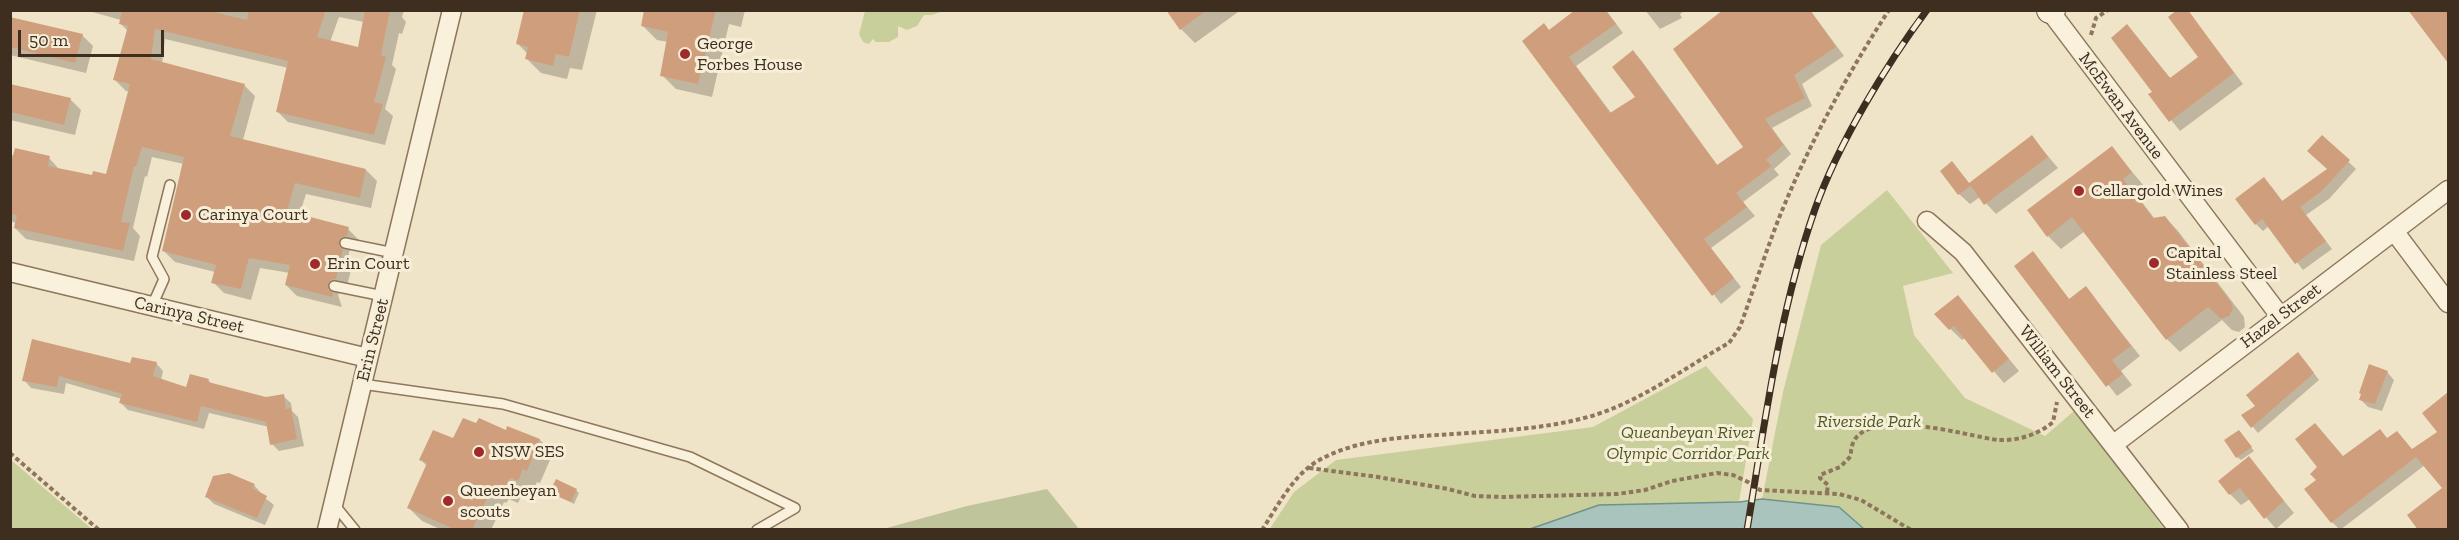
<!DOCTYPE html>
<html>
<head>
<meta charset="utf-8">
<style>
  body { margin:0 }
  #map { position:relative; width:2459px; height:540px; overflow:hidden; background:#f0e4c8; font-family:"Zilla Slab",serif }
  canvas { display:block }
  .frame { position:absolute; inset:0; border:12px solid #3d2e20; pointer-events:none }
  .scale { position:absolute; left:18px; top:30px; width:146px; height:27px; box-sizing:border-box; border:3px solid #3d2e20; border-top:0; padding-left:8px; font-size:18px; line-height:21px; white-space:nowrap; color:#3d2e20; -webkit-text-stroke:4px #f7eed8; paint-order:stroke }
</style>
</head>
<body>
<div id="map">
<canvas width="2459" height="540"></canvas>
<div class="frame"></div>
<div class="scale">50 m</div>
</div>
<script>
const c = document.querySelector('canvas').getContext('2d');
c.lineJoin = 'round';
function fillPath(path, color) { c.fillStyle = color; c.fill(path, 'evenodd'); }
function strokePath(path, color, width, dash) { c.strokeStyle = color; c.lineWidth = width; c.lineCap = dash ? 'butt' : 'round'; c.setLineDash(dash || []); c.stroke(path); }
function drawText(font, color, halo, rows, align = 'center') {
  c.font = font + ' "Zilla Slab",serif'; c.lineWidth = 6; c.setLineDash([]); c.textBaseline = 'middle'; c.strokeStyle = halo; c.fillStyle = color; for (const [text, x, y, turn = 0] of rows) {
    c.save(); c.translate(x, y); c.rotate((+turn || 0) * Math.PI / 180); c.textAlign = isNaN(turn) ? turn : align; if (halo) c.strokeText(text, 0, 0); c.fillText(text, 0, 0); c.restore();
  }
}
const green = new Path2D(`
  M865,11v-1l79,1 -12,4h-8l-7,11 -10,4 -9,-4v11l-9,5h-13l-3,-3 -4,5 -6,-2 -4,-8z
  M1887,190l66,83 -50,13 11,49 51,63 80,38 30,-26 89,119h-300l-25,-22 -77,-8 21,-107 38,-147z
  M1706,366l47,53 -14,83 -140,3 -69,24 -261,1 25,-38 42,-32 257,-33z
  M10,460h1l81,69h-81z`);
const cemetery = new Path2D(`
  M1047,489l32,40h-196l84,-23z`);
const water = new Path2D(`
  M1762,499l77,8 25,22h-334l69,-24 140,-3z`);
const shadow = new Path2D(`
  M85,10h319l-2,7 4,5 -4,12 -3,-1 -7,32 4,4 -11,40 8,7 -8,29 -97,-23 -11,-11 11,-43 -123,-29 -3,25 82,21 11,11 -12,44 123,30 11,11 -6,27 -65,-14 -7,22 49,13 11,11 -2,7h-4l-4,5v6l4,4 -7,28h-4l-4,5 4,12 -45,-11 -11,-11 4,-12 -30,-5 -9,32 -27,-7 -11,-11 2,-10 -40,-10 -11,-11 20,-87 -32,-7 -5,20 -2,-1 -12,52 7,8 -6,25 -108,-22 -11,-11 1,-5 -6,-2v-66l39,3 11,12 33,7 14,-1 23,-84 -4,-1 -11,-11 13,-49 -7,-7v-4zM339,17l25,5 -5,27 -29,-7z
  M526,10h71l-15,60 -12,-2 -3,11 -26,-6 -14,-14 1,-5 -10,-10z
  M645,10h100l-4,17 -12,-3 -17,73 -36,-8 -14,-14 6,-33 -11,-2 -14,-14z
  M1168,10h73l-46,33 -14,-14z
  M1578,10h28l17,23 -47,33 36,48 25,-17 -4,-45 8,8 77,106 27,-19 65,-137 34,46 -42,28 10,22 -40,22 19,26 -17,15 5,6 -36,27 12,14 -44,32 30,39 -20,17 -197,-263 26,-10z
  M1645,10h41l-6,4 2,4 -22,11z
  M2187,10l56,74 -63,47 -29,-36 3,-3 -27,-66 44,53 29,-21z
  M2410,10h38v51z
  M10,19l72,16 11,11 -7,27 -76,-18z
  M10,85l60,14 11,11 -6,25 -65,-15z
  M2032,137l26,31 -62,46 -16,-17 -10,7 -11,-10 -7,-31 18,21z
  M2322,137l34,32 -27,30 -23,16 26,34 -29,21 -34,-44 -6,5 -7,-7 15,-38 12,16 46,-33z
  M2112,148l32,38 -9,7 20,26 10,-2 13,14 66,86 1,10 -6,5 -7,-2 -10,-10 -42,32 -13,-13 -82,-108 -24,18 -13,-13z
  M2033,253l37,47 16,-12 54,68 -19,15 11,14 -15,11 -101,-130z
  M1958,297l61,74 -15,12 -39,-45 -3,2 -26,-25z
  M2305,361l14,19 -61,53 -15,-18 15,-9z
  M156,363l7,8 -2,9 27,9 20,-9 4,4 54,15 17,-3 8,7 1,8 6,6 6,29 -25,5 -7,-7 -3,-17 -60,-14 -5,16 -76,-19 -7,-7 1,-4 -56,-16 -2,11 -33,-6 -7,-8z
  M2387,372l7,8 -12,31 -14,-4 -7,-7z
  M2448,394v69l-14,11 -9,-9 -85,65 -8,-8 11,-65 45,-18 25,12 26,-19 -15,-18z
  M507,432l33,8 13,13 -13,30 -3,-1 -5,11 -8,-3 -6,13 -9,-4 -3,4 -2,-1 -13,28h-49l-20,-9 -13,-13 18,-42 -6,-6 33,-20z
  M2242,436l12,15 -13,9 -4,-3z
  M2249,458l45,55 -18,16 -26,-30 -9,6 -11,-11z
  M254,485l7,8 -1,1 14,11 -9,20 -51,-21 -7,-7z
  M2448,485v45h-28z
  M576,490l3,3 -5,11 -23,-12z`);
const building = new Path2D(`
  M122,10h84l41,10 2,-10h77l-9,27 41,10 7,-37h25l-9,45 5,2 -12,45 9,2 -9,31 -98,-23 12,-51 -133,-32 -4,30 94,25 -15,52 136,33 -6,29 -65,-15 -8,28 62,16 -2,9 -5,1 -3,4v5l4,3 -7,30 -5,1 -3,4v5l5,4 -1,4 -47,-12 5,-20 -41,-7 -8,31 -30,-6 5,-18 -54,-14 22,-94 -42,-10 -6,20 -2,-1 -13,56 9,1 -7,28 -109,-23 3,-13 -7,-1v-47l5,-19 35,8 -2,10 44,9 1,-4 13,3 24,-90 -17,-4 15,-54 -9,-2z
  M524,10h56l-11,47 -13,-3 -3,12 -28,-7 3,-12 -12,-3z
  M644,10h72l-18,74 -38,-8 8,-44 -27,-6z
  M1166,10h41l-27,20z
  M1575,10h30l11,14 -47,33 41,56 25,-16 -23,-30 21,-17 84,115 26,-18 -70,-98 50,-39h87l26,37 -42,28 11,23 -40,21 18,26 -17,15 6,6 -36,27 11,14 -43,32 30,39 -22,18 -190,-255 22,-18 5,7z
  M2177,10h11l46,63 -65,49 -21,-28 4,-2 -41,-54 16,-14 43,54 28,-21 -30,-40z
  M2408,10h40v53z
  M10,17l73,17 -8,29 -65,-16z
  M10,84l61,14 -7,27 -54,-13z
  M2032,135l16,22 -64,48 -13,-19 -13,9 -18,-24 12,-10 17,22z
  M2322,135l28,25 -28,31 -22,16 26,34 -31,23 -33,-45 -7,6 -20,-26 29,-22 18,24 45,-32 -20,-18z
  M2112,146l20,26 -9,7 30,39 12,-2 66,86 2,7 -4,7 -8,3 -13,-12 -42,33 -94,-123 -25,20 -20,-27z
  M2033,251l36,48 17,-13 45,60 -19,14 11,14 -17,13 -92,-121z
  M1958,295l51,64 -17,14 -38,-47 -5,4 -15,-16z
  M32,339l98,24 2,-6 25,5 -4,14 33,11 4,-13 19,5 -1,3 58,15 18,-3 2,15 5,-1 6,31 -27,6 -4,-23 -65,-16 -4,16 -78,-19 3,-9 -63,-18 -2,11 -35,-6z
  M2298,352l16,21 -63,55 -10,-13 14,-9 -9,-11z
  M2369,364l19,7 -13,33 -16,-4 2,-6 -2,-1z
  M2448,392v138h-30l-11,-15 35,-27 -26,-31 -85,66 -27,-34 12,-9 -6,-6 7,-7 -22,-28 20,-16 28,33 37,-27 7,9 10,-7 15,18 25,-17 -15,-19z
  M463,418l13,5 3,-5 27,12 1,-4 33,13 -13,32 -4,-2 -5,12 -8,-3 -6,12 -9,-3 -2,4 -2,-1 -19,40h-16l-49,-22 20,-45 -8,-3 14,-30 20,8z
  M2239,430l13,17 -16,11 -12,-18z
  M2249,456l35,45 -20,18 -24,-31 -11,7 -11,-14z
  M229,473l26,11 -3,4 15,8 -10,22 -52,-21 8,-21z
  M556,479l21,10 -6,13 -22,-9z`);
const path = new Path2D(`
  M2091,35l5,-17 12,-8
  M10,453l89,77
  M1309,468l69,9 70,12 27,7 27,1 115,-3 28,-4 27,-9 45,-8 16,2 15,7 12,8 79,4 22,6 50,30
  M1827,492l1,-7 -8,-7v-3l20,-8 11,-11c-3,-57 119,-19 147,-16 19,1 40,-5 55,-18l4,-20
  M1262,530c15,-23 30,-53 54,-68 40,-24 91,-25 137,-28 45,-3 91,-5 135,-17 51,-14 96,-49 141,-74l11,-16c13,-36 25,-73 39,-109 29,-72 67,-142 110,-208`);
const lane = new Path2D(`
  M345,243l49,10
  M334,286l49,10
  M152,306l12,-27 -12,-22 18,-72
  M362,384l141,20 187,53 105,51
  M333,503l22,27
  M757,530l38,-22`);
const street = new Path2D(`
  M2050,11l230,305
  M1927,221l36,31 216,278
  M2394,231l54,72
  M10,272l358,86
  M2114,444l334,-254
  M327,530l125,-520`);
const secondary = new Path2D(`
  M2050,10h2`);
const rail = new Path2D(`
  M1747,530c18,-108 32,-218 68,-321 23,-65 71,-144 112,-199`);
const markers = [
  [685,54,6,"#9e2a2b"],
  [2079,191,6,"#9e2a2b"],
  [186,215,6,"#9e2a2b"],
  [2154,263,6,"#9e2a2b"],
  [315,264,6,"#9e2a2b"],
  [479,452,6,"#9e2a2b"],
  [448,501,6,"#9e2a2b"]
];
const poiNames = [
  ["George",697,44],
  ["Forbes House",697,65],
  ["Cellargold Wines",2091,191],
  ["Carinya Court",198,215],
  ["Capital",2166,253],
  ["Stainless Steel",2166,274],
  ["Erin Court",327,264],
  ["NSW SES",491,452],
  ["Queenbeyan",460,491],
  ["scouts",460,512]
];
const streetNames = [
  ["McEwan Avenue",2121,106,53],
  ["Carinya Street",189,315,13],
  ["Hazel Street",2281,316,-37],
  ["Erin Street",373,340,-76],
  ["William Street",2057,372,52]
];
const parkNames = [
  ["Riverside Park",1869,422],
  ["Queanbeyan River",1688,433],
  ["Olympic Corridor Park",1688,454]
];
fillPath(green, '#c9cf9b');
fillPath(cemetery, '#bfc49a');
fillPath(water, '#a9c4bc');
strokePath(water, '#6f938a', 1.5);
fillPath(shadow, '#0003');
fillPath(building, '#cf9f7d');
strokePath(lane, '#8d765c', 12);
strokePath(street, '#8d765c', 21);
strokePath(secondary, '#6f573f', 28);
strokePath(path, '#8d765c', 4, [4.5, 3]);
strokePath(lane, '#faf1dc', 9);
strokePath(street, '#faf1dc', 18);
strokePath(secondary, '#faf1dc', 26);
strokePath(rail, '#3d2e20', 7);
strokePath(rail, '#f7eed8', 4.5, [14]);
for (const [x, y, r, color] of markers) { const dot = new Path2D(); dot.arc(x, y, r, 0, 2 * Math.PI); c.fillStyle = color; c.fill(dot); strokePath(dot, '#f7eed8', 2); }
drawText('18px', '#3d2e20', '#f7eed8', poiNames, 'left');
drawText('18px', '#3d2e20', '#f7eed8', streetNames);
drawText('italic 18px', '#4d5a26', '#f7eed8', parkNames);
</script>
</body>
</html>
